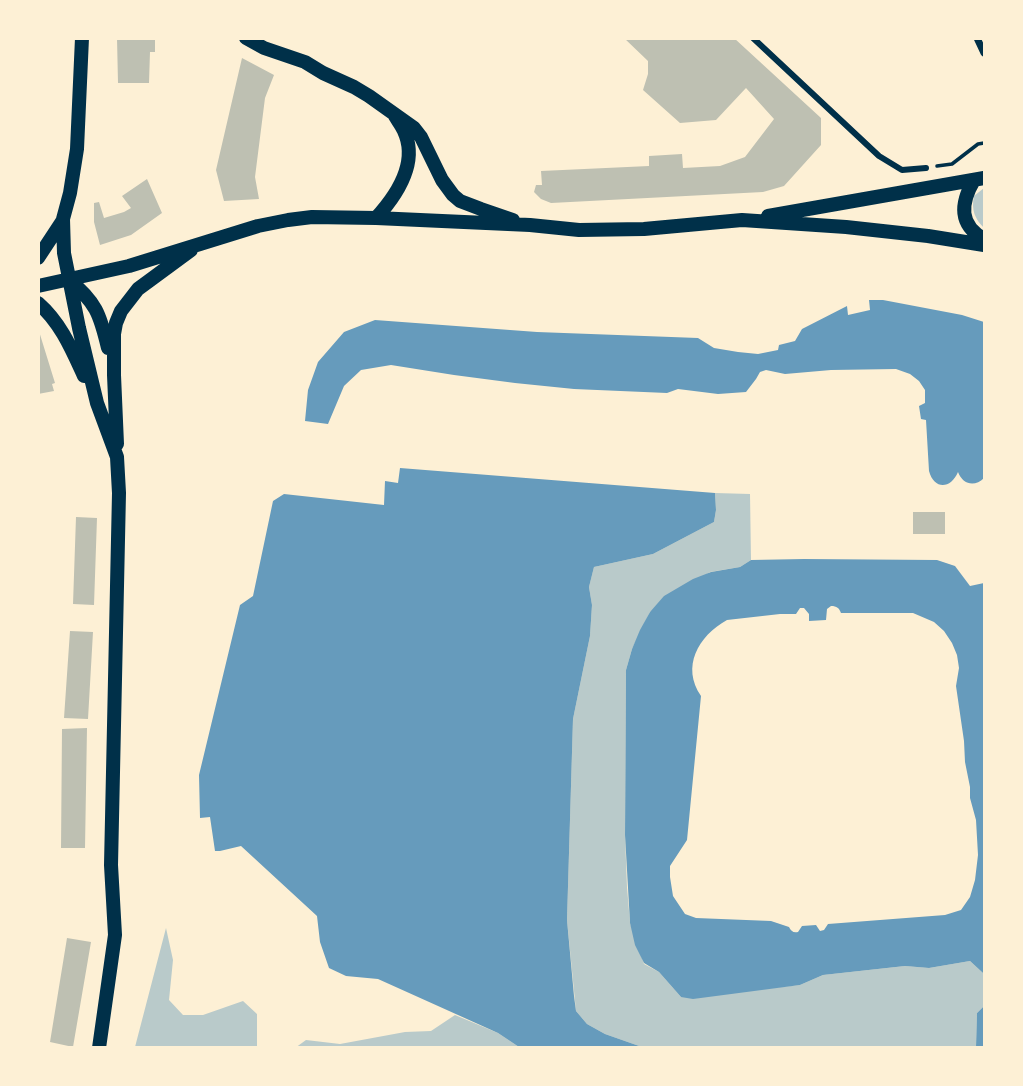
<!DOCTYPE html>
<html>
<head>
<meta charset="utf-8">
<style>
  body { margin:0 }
  #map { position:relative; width:1023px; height:1086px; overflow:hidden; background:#fdf0d5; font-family:Montserrat,sans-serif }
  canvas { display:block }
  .frame { position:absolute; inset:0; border:40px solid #fdf0d5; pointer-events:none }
</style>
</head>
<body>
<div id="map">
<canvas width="1023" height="1086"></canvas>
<div class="frame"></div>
</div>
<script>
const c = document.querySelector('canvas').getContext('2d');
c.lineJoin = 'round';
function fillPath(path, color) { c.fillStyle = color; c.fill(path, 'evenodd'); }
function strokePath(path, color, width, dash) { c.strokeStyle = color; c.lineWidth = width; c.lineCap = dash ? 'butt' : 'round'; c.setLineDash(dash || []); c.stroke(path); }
const green = new Path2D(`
  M984,188v40c-9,-9 -13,-18 -10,-32z
  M715,493l35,1 1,66 -11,7 -30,5 -60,40 -18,37 -6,21 -1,165 2,52 3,36 14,41 15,8 22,25 119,-12 23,-10 82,-9 24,2 41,-7 13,12 1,33 -7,7 -1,34h-334l-37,-13 -18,-10 -11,-13 -9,-91 6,-201 17,-83 2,-31 -3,-18 5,-20 59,-13 61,-32 2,-12z
  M166,928l7,32 -4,40 14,15h20l40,-14 14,13v33h-122z
  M455,1015l43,18 21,14 -224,1 11,-8 34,4 65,-12 26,-1z`);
const water = new Path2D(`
  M869,300h14l79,15 22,7v156c-9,9 -21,7 -26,-6 -7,17 -24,18 -29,-1l-3,-51 -5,-1 -2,-13 6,-3v-13l-6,-9 -9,-7 -14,-5 -65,1 -46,4 -19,-4 -6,2 -4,7 -10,13 -28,2 -40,-5 -11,4 -93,-4 -59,-6 -61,-8 -63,-10 -30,5 -17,16 -16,38 -23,-3 3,-31 10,-28 26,-30 31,-12 162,12 161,6 16,10 24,4 20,2 20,-4 1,-5 16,-4 7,-12 45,-23 1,9 22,-5z
  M400,468l315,25 1,17 -2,12 -61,32 -59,13 -5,20 3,18 -2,31 -17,83 -6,201 7,76 2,15 11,13 18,10 37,13h-123l-21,-14 -120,-54 -32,-3 -17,-8 -9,-26 -3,-26 -76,-70 -21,5h-5l-5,-34 -10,1 -1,-43 41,-170 13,-9 20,-95 11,-7 100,11 1,-24 13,2z
  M804,559l133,1 18,6 15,20 14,-3v412l-1,-22 -13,-12 -41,7 -24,-2 -82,9 -23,10 -107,14 -12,-2 -22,-25 -15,-9 -9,-18 -5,-22 -5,-88 1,-165 6,-21 8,-19 10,-18 14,-16 29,-17 18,-7 29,-5 11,-7zM831,606c6,0 8,2 10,7h72l21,9 10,9 8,12 5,12 2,13 -3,18 8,55 1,21 5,25v11l6,22 2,35 -3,25 -5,17 -9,13 -16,5 -117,9 -4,6 -4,1 -4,-6 -14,1 -4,6c-5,1 -7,-1 -9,-5l-18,-6 -75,-3 -11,-4 -12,-18 -3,-19v-11l17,-26 14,-144c-20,-29 -3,-60 26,-76l53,-6h16l4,-6h4l5,6v7l17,-1 1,-11z
  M984,1006v41h-8l1,-34z`);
const building = new Path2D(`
  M117,38h38v14h-5l-1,31h-31z
  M624,38h110l87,80v27l-37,41 -21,6 -212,11 -10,-4 -7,-7 2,-7h6l-1,-14 108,-5v-10l33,-2 1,14 37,-2 25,-9 29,-38 -28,-31 -30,32 -36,3 -37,-33 5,-16v-13z
  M242,58l32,17 -9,23 -10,79 4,22 -35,2 -8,-31z
  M147,179l15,34 -31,22 -31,10 -6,-23v-19l5,-1 5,16 20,-6 7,-4 -9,-12z
  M38,328l17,55 -3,1 2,7 -16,3z
  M913,512h32v22h-32z
  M76,517l21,1 -3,87 -21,-1z
  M70,631l23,1 -5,87 -24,-1z
  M87,728l-2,120h-24l1,-119z
  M67,938l24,4 -18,105 -23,-5z`);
const path = new Path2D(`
  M937,166l15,-2 26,-20 6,-1`);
const pedestrian = new Path2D(`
  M753,38l126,118 23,14 24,-2`);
const minor = new Path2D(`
  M977,38l7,15`);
const secondary = new Path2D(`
  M82,38l-5,111 -7,44 -7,26 1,34 15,75 18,75 20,54 2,36 -8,372 4,70 -16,113
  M246,38l18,10 41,14 18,11 31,14 15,9 45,32 7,9 21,43 11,15 7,6 21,8 32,11
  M974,180c-14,24 -15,45 10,59
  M768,216l216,-38
  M376,218c21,-23 43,-55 28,-87 -2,-5 -6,-10 -9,-15
  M38,258l25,-38
  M68,279c28,23 32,35 40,69
  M38,286l91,-20 129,-40 30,-6 24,-3 64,1 154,7 49,5 65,-1 98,-9 104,7 82,9 56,9
  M38,303c23,20 34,47 46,73
  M117,444l-3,-69v-41l2,-11 5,-12 17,-22 53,-39`);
fillPath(green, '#b9caca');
fillPath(water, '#669bbc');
fillPath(building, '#bec0b2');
strokePath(path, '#003049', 3.5);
strokePath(pedestrian, '#003049', 6);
strokePath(minor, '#003049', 7);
strokePath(secondary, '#003049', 14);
</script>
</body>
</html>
